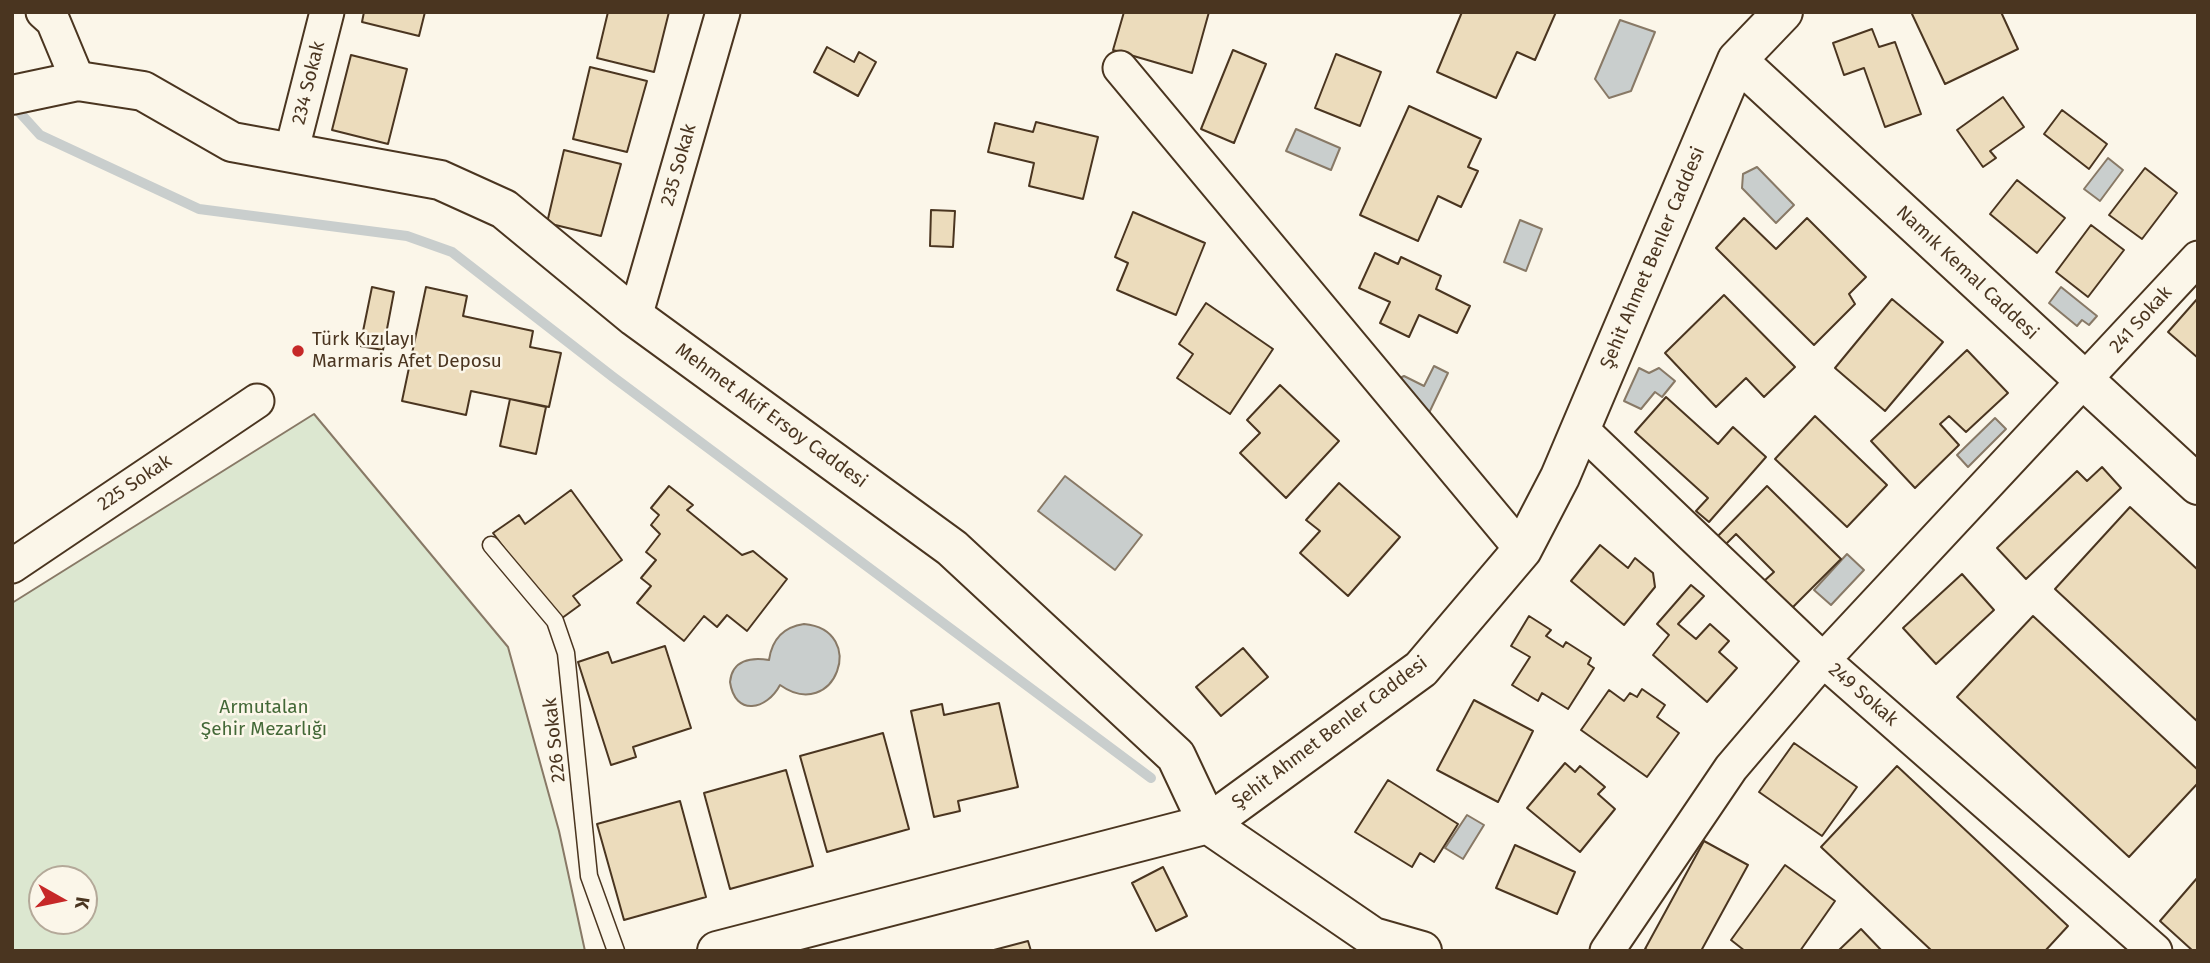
<!DOCTYPE html>
<html>
<head>
<meta charset="utf-8">
<style>
  body { margin:0 }
  #map { position:relative; width:2210px; height:963px; overflow:hidden; background:#fbf6e9; font-family:"Fira Sans",sans-serif }
  canvas { display:block }
  .frame { position:absolute; inset:0; border:14px solid #4a3520; pointer-events:none }
  .north { position:absolute; left:28px; top:865px; width:70px; height:70px; box-sizing:border-box; background:#fbf6e9; border:2px solid #b4a999; border-radius:50%; rotate:99deg; font-size:19px; font-weight:700; line-height:28px; text-align:center; color:#4a3520 }
  .north::after { content:''; display:block; margin:auto; width:24px; height:32px; background:#c62828; clip-path:polygon(50% 0,100% 100%,50% 72%,0 100%) }
</style>
</head>
<body>
<div id="map">
<canvas width="2210" height="963"></canvas>
<div class="frame"></div>
<div class="north">K</div>
</div>
<script>
const c = document.querySelector('canvas').getContext('2d');
c.lineJoin = 'round';
function fillPath(path, color) { c.fillStyle = color; c.fill(path, 'evenodd'); }
function strokePath(path, color, width, dash) { c.strokeStyle = color; c.lineWidth = width; c.lineCap = dash ? 'butt' : 'round'; c.setLineDash(dash || []); c.stroke(path); }
function drawText(font, color, halo, rows, align = 'center') {
  c.font = font + ' "Fira Sans",sans-serif'; c.lineWidth = 5; c.setLineDash([]); c.textBaseline = 'middle'; c.strokeStyle = halo; c.fillStyle = color; for (const [text, x, y, turn = 0] of rows) {
    c.save(); c.translate(x, y); c.rotate((+turn || 0) * Math.PI / 180); c.textAlign = isNaN(turn) ? turn : align; if (halo) c.strokeText(text, 0, 0); c.fillText(text, 0, 0); c.restore();
  }
}
const green = new Path2D(`
  M314,414l194,233 51,184 26,120h-573v-348zM42,879h42v42h-42z`);
const water = new Path2D(`
  M1620,20l35,12 -24,59 -22,7 -14,-19z
  M1296,129l44,19 -9,22 -45,-19z
  M2108,158l15,12 -23,31 -16,-12z
  M1757,167l37,38 -18,18 -34,-35 1,-14z
  M1520,220l22,9 -16,42 -22,-9z
  M2061,287l36,29 -8,9 -7,-5 -5,6 -28,-23z
  M1434,366l14,7 -19,40 -12,4 -31,-32 18,-9 20,10z
  M1639,368l10,5 10,-5 16,13 -13,16 -7,-5 -14,17 -17,-8z
  M1995,418l11,11 -38,38 -11,-12z
  M1065,476l77,59 -27,35 -77,-59z
  M1847,554l17,16 -33,35 -17,-15z
  M804,624c65,6 31,100 -24,61 -13,25 -45,32 -50,-3 2,-22 21,-25 39,-22 3,-21 14,-33 35,-36z
  M1467,815l17,10 -21,34 -18,-11z`);
const stream = new Path2D(`
  M12,104l28,31 159,74 208,27 45,16 161,125 538,401`);
const building = new Path2D(`
  M364,12h61l-6,24 -57,-14z
  M608,12h61l-15,60 -57,-14z
  M1124,12h85l-17,61 -79,-23z
  M1462,12h94l-21,48 -18,-8 -21,46 -59,-26z
  M1915,12h86l17,37 -73,35 -33,-70z
  M1872,29l7,18 16,-5 26,72 -36,13 -21,-59 -20,7 -11,-32z
  M827,47l27,15 5,-10 17,10 -18,34 -44,-24z
  M1233,50l33,14 -32,79 -33,-14z
  M1336,54l45,18 -21,54 -45,-18z
  M351,55l56,14 -19,75 -56,-14z
  M590,67l57,14 -20,71 -54,-13z
  M2003,97l21,30 -34,24 6,7 -13,9 -26,-37z
  M1409,106l72,33 -13,28 10,4 -17,36 -23,-11 -20,45 -58,-26z
  M2062,110l45,34 -18,25 -45,-35z
  M1036,122l62,15 -15,62 -54,-13 5,-23 -46,-11 7,-29 38,9z
  M564,150l57,14 -20,72 -54,-13z
  M2145,168l32,25 -35,46 -33,-24z
  M2017,180l48,38 -28,35 -47,-39z
  M931,210l24,1 -2,36 -23,-1z
  M1133,212l72,31 -29,72 -59,-25 11,-27 -13,-6z
  M1744,218l32,31 31,-31 59,59 -17,17 6,10 -41,41 -98,-97z
  M2091,225l33,25 -36,47 -32,-25z
  M1375,253l23,11 3,-7 40,19 -5,13 34,17 -13,27 -38,-18 -10,22 -29,-14 10,-21 -31,-14z
  M372,287l22,5 -11,58 -23,-4z
  M426,287l41,9 -4,20 70,15 -3,16 31,6 -12,54 -78,-16 -5,24 -64,-14z
  M1724,295l71,72 -31,30 -18,-19 -30,29 -51,-54z
  M2198,298v60l-30,-26z
  M1892,299l51,43 -58,69 -50,-43z
  M1206,303l67,46 -43,65 -53,-36 16,-24 -14,-10z
  M1967,350l41,43 -42,39 -17,-16 -9,8 19,21 -44,43 -44,-47z
  M1280,385l59,56 -53,57 -46,-45 20,-20 -13,-13z
  M1666,397l52,47 15,-17 33,30 -57,65 -13,-11 12,-13 -73,-66z
  M510,399l36,8 -10,47 -36,-8z
  M1815,416l72,69 -40,42 -72,-68z
  M2102,467l19,21 -95,91 -29,-31 80,-77 10,10z
  M1339,483l61,54 -52,59 -48,-43 20,-22 -14,-11z
  M669,486l24,19 -6,5 55,45 11,-4 34,28 -40,52 -20,-16 -10,12 -13,-11 -20,25 -47,-38 14,-17 -10,-8 15,-18 -10,-8 14,-18 -9,-9 8,-10 -8,-7z
  M1767,486l74,73 -49,49 -28,-27 10,-9 -38,-38 -13,13 -8,-8z
  M571,490l51,70 -49,36 7,9 -22,16 -65,-88 26,-18 6,9z
  M2130,507l68,63v152l-143,-133z
  M1600,545l28,23 7,-10 18,15 2,14 -31,38 -53,-44z
  M1962,574l32,36 -58,54 -33,-36z
  M1691,585l13,11 -26,28 18,15 14,-15 19,17 -10,11 18,16 -30,34 -54,-47 16,-20 -12,-11z
  M1529,616l22,14 -5,6 17,11 3,-5 25,16 -3,6 6,4 -26,41 -26,-16 -4,8 -26,-16 18,-28 -19,-11z
  M2033,616l165,154v13l-69,74 -172,-160z
  M665,646l26,82 -58,19 3,10 -25,8 -33,-103 30,-10 4,11z
  M1243,648l25,29 -47,39 -25,-29z
  M1642,689l23,16 -8,12 22,16 -32,44 -66,-47 28,-40 15,11 6,-8 7,4z
  M1474,700l59,31 -35,71 -61,-32z
  M999,703l19,84 -60,14 2,10 -26,6 -23,-106 31,-7 2,11z
  M883,733l26,96 -82,23 -27,-96z
  M1794,743l63,44 -35,49 -63,-44z
  M1565,763l10,9 5,-6 25,21 -7,7 17,15 -35,43 -53,-44z
  M1897,766l171,160 -23,25h-113l-111,-104z
  M786,770l27,96 -83,23 -26,-96z
  M1388,780l70,44 -24,38 -14,-9 -8,14 -57,-35z
  M680,801l26,96 -82,23 -27,-96z
  M1704,841l44,24 -47,86h-52l-4,-2z
  M1515,845l60,27 -18,42 -61,-26z
  M1785,865l50,36 -35,50h-55l-14,-11z
  M1163,867l24,49 -31,15 -24,-48z
  M2198,877v74h-5l-33,-30z
  M1861,929l21,22h-44z
  M1028,941l3,10h-41z`);
const service = new Path2D(`
  M491,545l64,76 11,32 23,223 27,75`);
const minor = new Path2D(`
  M43,12l10,9 25,60
  M1120,68l402,482
  M291,153l36,-141
  M635,317l88,-305
  M1581,429l242,231 332,291
  M12,566l245,-165
  M1607,951l124,-183 92,-108 375,-402`);
const tertiary = new Path2D(`
  M1737,60l461,425
  M12,95l66,-14 65,10 89,51 208,38 64,29 131,108 317,231 224,208 32,68 165,113 49,14
  M717,951l491,-127 213,-155 101,-119 38,-73 177,-417 46,-48`);
const markers = [
  [298,351,7,"#c62828"]
];
const streetNames = [
  ["234 Sokak",309,83,-76],
  ["235 Sokak",679,165,-74],
  ["Şehit Ahmet Benler Caddesi",1653,258,-67],
  ["Namık Kemal Caddesi",1967,273,43],
  ["241 Sokak",2141,320,-48],
  ["Mehmet Akif Ersoy Caddesi",771,416,36],
  ["225 Sokak",135,483,-34],
  ["249 Sokak",1863,695,41],
  ["Şehit Ahmet Benler Caddesi",1330,733,-37],
  ["226 Sokak",555,740,-96]
];
const poiNames = [
  ["Türk Kızılayı",312,340],
  ["Marmaris Afet Deposu",312,362]
];
const parkNames = [
  ["Armutalan",264,708],
  ["Şehir Mezarlığı",264,730]
];
fillPath(green, '#dce7d0');
strokePath(green, '#887966', 2);
fillPath(water, '#c9cecd');
strokePath(water, '#887966', 2);
strokePath(stream, '#c9cecd', 10);
fillPath(building, '#ecdcbc');
strokePath(building, '#4a3520', 2);
strokePath(service, '#4a3520', 19);
strokePath(minor, '#4a3520', 37);
strokePath(tertiary, '#4a3520', 42);
strokePath(service, '#fbf6e9', 16);
strokePath(minor, '#fbf6e9', 33);
strokePath(tertiary, '#fbf6e9', 38);
for (const [x, y, r, color] of markers) { const dot = new Path2D(); dot.arc(x, y, r, 0, 2 * Math.PI); c.fillStyle = color; c.fill(dot); strokePath(dot, '#fbf6e9', 2.5); }
drawText('19px', '#4a3520', '#fbf6e9', streetNames);
drawText('19px', '#4a3520', '#fbf6e9', poiNames, 'left');
drawText('19px', '#436837', '#fbf6e9', parkNames);
</script>
</body>
</html>
